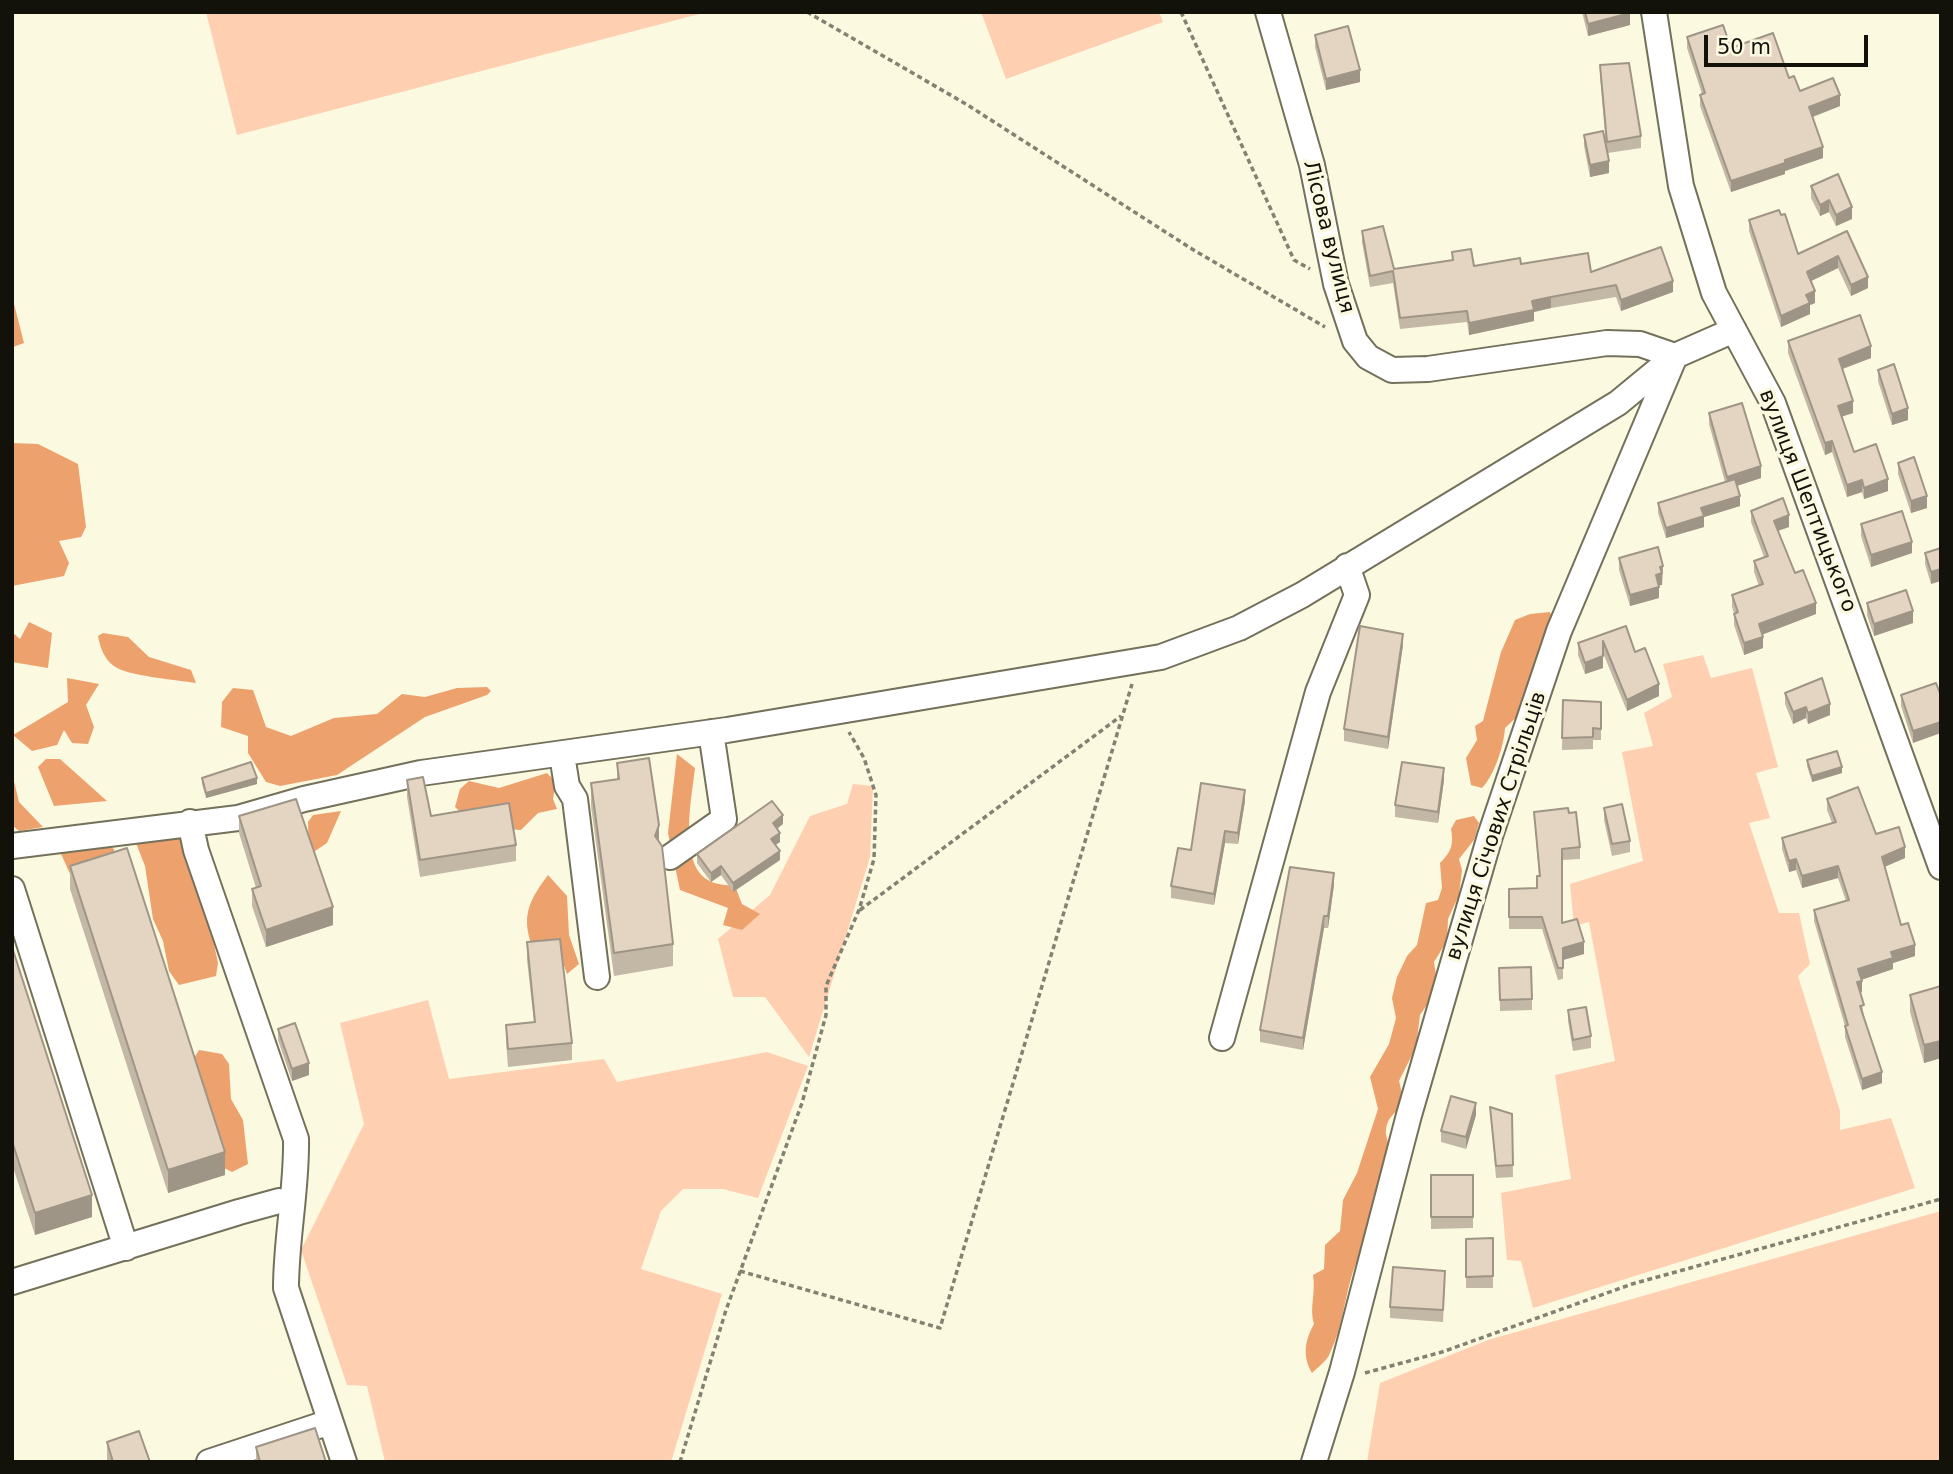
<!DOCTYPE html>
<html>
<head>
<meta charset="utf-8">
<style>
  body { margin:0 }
  #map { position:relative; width:1953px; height:1474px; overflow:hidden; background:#fcf9e1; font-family:"DejaVu Sans",sans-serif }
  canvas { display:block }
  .frame { position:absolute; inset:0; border:14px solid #13120a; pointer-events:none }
  .scale { position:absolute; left:1704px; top:35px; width:164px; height:32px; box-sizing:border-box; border:4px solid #13120a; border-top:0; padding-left:9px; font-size:21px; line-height:24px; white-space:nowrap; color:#13120a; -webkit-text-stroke:5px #fcf9e1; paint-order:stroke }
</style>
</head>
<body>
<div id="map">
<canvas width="1953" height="1474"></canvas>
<div class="frame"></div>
<div class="scale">50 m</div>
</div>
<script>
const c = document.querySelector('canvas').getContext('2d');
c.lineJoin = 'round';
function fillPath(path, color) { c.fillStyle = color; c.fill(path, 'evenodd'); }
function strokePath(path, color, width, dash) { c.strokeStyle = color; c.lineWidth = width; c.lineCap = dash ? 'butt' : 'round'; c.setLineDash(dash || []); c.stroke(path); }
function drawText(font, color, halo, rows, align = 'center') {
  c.font = font + ' "DejaVu Sans",sans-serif'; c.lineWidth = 7; c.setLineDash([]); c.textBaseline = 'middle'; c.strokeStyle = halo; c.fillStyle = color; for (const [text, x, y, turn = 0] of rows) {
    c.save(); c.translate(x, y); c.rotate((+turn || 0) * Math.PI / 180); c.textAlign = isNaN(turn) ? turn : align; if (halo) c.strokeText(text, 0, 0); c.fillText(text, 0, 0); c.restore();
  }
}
const green = new Path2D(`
  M206,12h501l-470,123z
  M981,12h178l4,10 -157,57z
  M1703,655l8,23 41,-10 26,99 -22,6 14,45 -21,5 30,90h20l11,51 -12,12 42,135v19l51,-12 24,70 -382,120 -12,-47 -14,-1 -6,-67 70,-14 -16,-104 60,-14 -26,-139 -15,4 -4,-42 73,-23 -21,-109 31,-6 -9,-33 28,-16 -9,-33z
  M853,784l20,2 -3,71 -61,200 -44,-60h-32l-15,-58 52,-44 40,-79 37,-12z
  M428,1000l21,79 155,-20 13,23 150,-30 41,14 -50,132 -35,-9h-40l-22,22 -20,58 81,25 -51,168h-286l-18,-76 -20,-1 -46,-135 63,-126 -24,-101z
  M1941,1211v251h-574l13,-79 108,-43z`);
const forest = new Path2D(`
  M12,296l12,47 -11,4h-1z
  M12,443l26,1 40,20 8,63 -5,10 -22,4 10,22 -5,13 -52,10z
  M1550,612l4,13 -33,88 -16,15c-1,18 -11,48 -23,60l-11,-3 -5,-27 11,-18 -2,-14 8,-5 18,-69 14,-32 15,-6z
  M29,622l23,11 -4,35 -36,-6v-30l8,7z
  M103,633l25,4 21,20 42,13 5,13c-18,-3 -70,-7 -82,-17 -10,-7 -14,-19 -16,-30z
  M67,678l32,6 -13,21 8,22 -6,17 -16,-1 -8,-13 -7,15 -25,6 -19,-16 55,-33z
  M487,687l4,4 -4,4 -62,22 -88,58 -57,11 -14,-4 -18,-29v-17l-27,-9 1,-25 11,-14 20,2 13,37 25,9 43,-18 43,-4 25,-20 23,3 32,-9z
  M677,754l18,14c-3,28 -17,95 13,112 8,5 19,5 27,6l7,18 18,10 -18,16 -19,-5 5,-17 -48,-18 -12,-57z
  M46,759h14l47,42 -53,5 -16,-39z
  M12,773l7,29 24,25 -24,4 -7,-6z
  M547,773l9,9 -3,17 4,10 -19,4 -17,17 -45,-3 -21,-20 5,-18 9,-8 30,7z
  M341,811l-14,32 -18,12 -1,-33 5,-7z
  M1474,816l5,7 -5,17 -15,19 3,11 -3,25 -11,24 -1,22 -13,21 4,27 -18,26 -4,32 -17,34c10,35 -11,27 -13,49 -1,4 2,11 3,16 2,17 -5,37 -16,51 2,26 -13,53 -21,78 -8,26 -10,53 -22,78 -3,8 -12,14 -18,20 -10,-17 -7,-33 2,-49 -5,-15 2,-31 -1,-49l11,-6 1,-24 15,-14 3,-31 14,-27 21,-64 -8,-32 19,-33 7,-26 -4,-20 5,-21 10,-21 10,-11 9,-42 12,-3 4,-12 -2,-25c11,-11 14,-18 11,-34l5,-9z
  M175,829l23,40 20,94 -2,13 -37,9 -10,-14 -6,-30 -10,-22 -8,-53 -11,-28z
  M85,832l29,17 1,13 -9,7 -36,5 -12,-27z
  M548,875l19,21 2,39 10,29 -12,10 -8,-23 -28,-8c-10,-29 0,-45 17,-68z
  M199,1050l23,4 7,10 2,35 12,21 5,44 -16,8 -18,-9 -22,-102z`);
const path = new Path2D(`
  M807,12l159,92 226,145 133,78
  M1181,12l113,248 16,9
  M860,910l261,-194
  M740,1271l200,57 192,-644
  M1365,1373l77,-21 190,-68 309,-85
  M680,1462l46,-152 76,-207 24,-88v-29l33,-76 15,-51 2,-64 -12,-37 -15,-26`);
const minor = new Path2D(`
  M1268,12l44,153 24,119 19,57 13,16 24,13 36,-1 179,-26 33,1 35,12
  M1654,12l27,174 33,107 59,110 168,464
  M562,755l5,31 8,13 22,178
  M190,822l6,28 100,289c1,50 -10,99 -10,149l58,174
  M12,846l226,-28 66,-19 117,-26 306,-43 434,-73 78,-29 63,-33 316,-192 57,-47
  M670,857l54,-38 -13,-87
  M12,889l114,359
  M1222,1038l96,-346 39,-97 -10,-29
  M12,1282l227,-70 40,-11 12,2
  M209,1462l121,-40
  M1314,1462l28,-90 67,-257 81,-279 69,-205 116,-275 59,-26`);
const wall = new Path2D(`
  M1582,12h47l1,13 -42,11z
  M1315,35l45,47 -34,8 -11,-43z
  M1687,37l44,11 58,30 11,13 40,15 -27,11 10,41 -38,13v3l-54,18 -31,-86v-11l2,-1 -15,-46z
  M1600,65l41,71v12l-33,5 1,20 -19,4 -6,-31v-11l22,10 -6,-69z
  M1811,186l41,33 -16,7 -7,-14 -9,4 -9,-18z
  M1749,220l49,34 49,-23 21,57 -17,8 -13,-28 -27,13 4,22 -5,2v9l-29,13 -32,-96z
  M1362,231l32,38 58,-8v-9l22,14 47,-2 70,8 82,20 -52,19 -5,-14 -65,11 -17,4v9l-65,14 -2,-13 -67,7 -7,-46 -23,4 -8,-45z
  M1788,341l83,17 -28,11 10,44 -11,3 12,36 34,39 -24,8 -2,-7 -15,5 -15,-45 -7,3 -37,-102z
  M1878,370l30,50 -16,5 -14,-44z
  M1709,413l52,65 -24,8 3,20 -36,11v10l-38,11 -8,-25v-10l67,-21 -16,-58z
  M1898,463l29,45 -16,5 -13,-39z
  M1751,511l38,16 -11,4 17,42 21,41 -54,20 1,14 -19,7 -10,-30v-12l-2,-6v-12l27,-9 -5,-14v-11l10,-4 -13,-35z
  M1861,524l51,29 -41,14 -10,-31z
  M1941,548l-10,36 -6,-20v-11z
  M1619,558l44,20h-1v7h-3v13l-29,8 -11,-36z
  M1867,603l46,20 -39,13 -7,-21z
  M1626,626l9,26 24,44 -32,15 -24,-58v15l-18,6 -7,-19v-12z
  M1403,645l-15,104 -44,-8v-12z
  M1936,683l-23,60 -12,-37v-11z
  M1785,693l45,22 -22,9 -2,-6 -13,6 -8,-20z
  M1563,700l38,2v38h-8v9l-31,1z
  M1807,760l35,13 -30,9 -5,-16z
  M617,763l42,79 14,102v22l-59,10 -23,-170v-23l26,-3z
  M202,778l55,6 -51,14 -4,-14z
  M407,780l24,36 85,29v16l-96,16 -13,-80z
  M1444,780l-6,43 -43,-6v-12z
  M1827,799l49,35 29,24 -21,9 17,58 14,31 -22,7v6l-32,11 1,12 -2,1 4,23 18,67 -20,7 -17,-53v-11l-31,-105v-11l32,-9 -8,-23 -36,10 -6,-18 -7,2 -7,-23v-11l50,-15 -5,-13z
  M1245,801l-7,43 -13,-1 -11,62 -43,-7v-12l20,-36z
  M1604,808l26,33v11l-18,4 -8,-36z
  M1534,812l35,1 11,34v12l-18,1v63l22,31 -21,6v19l-5,1 -16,-51h-33v-40l28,-1 2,-12z
  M239,816l94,109 -67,22 -14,-41v-17l4,-1 -17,-55z
  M783,824l-6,4 3,14 -5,3 5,15 -47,32 -12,-17 -10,7 -14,-19v-9z
  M70,866l155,309 -57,18 -98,-304z
  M1334,885l-6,43h-4l-21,122 -43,-8v-12z
  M527,942l45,101v17l-64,7 -2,-25v-17l28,-3 -7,-62z
  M12,947l80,270 -57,18 -23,-71z
  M1499,968l33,31v11l-32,1z
  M1941,986v72l-17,5 -14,-51v-17z
  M1568,1010l23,26v12l-18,3 -5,-30z
  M278,1029l31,46 -17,6 -14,-41z
  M1490,1107l22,7 1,63 -17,1z
  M1476,1115l-10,34 -25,-7v-11z
  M1431,1175h42v53l-42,1z
  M1493,1238v50h-27v-49z
  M1445,1283l-2,39 -53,-4v-11z
  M107,1442l43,20h-43z
  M256,1447l70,15h-70z`);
const shadedWall = new Path2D(`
  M1630,13v12l-42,11v-12z
  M1360,70v12l-34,8v-11z
  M1840,95v11l-31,12v-11z
  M1823,147v11l-38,13v3l-54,18v-11z
  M1609,161v12l-19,4v-12z
  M1829,200v12l-9,4v-11z
  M1852,207v12l-16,7v-11z
  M1838,256v12l-31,15v-11z
  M1868,277v11l-17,8v-11z
  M1673,281v11l-52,19v-11z
  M1815,291v12l-5,2v9l-29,13v-11l25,-21z
  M1551,297v11l-17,4v9l-65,14v-12l63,-22z
  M1871,346v12l-32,12v-11z
  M1853,401v12l-15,5v-12z
  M1908,408v12l-16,5v-11z
  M1832,441v11l-7,3v-12z
  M1761,466v12l-34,11v-12z
  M1888,479v12l-24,8v-11z
  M1862,480v12l-15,5v-12z
  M1740,496v10l-36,11v10l-38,11v-10l35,-20z
  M1927,496v12l-16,5v-12z
  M1789,515v12l-15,5v-11z
  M1912,542v11l-41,14v-12z
  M1663,566l-1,19 -6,1v-11l4,-8z
  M1941,569v12l-10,3v-12z
  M1659,587v11l-29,8v-11z
  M1816,603v11l-57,22v-12z
  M1913,611v12l-39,13v-12z
  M1403,634v11l-15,104v-12z
  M1763,637v11l-19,7v-12z
  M1603,641v27l-18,6v-11z
  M1659,684v12l-32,15v-11z
  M1830,704v11l-22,9v-11z
  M1806,707v11l-13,6v-12z
  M1941,722v11l-28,10v-12z
  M1842,767v6l-30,9v-6z
  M1444,768v12l-6,43v-11z
  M257,778v6l-51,14v-5z
  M1245,790v11l-7,43v-11z
  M783,815v9l-10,8v-9z
  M659,825v23l-4,-12z
  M1225,831v12l-11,62v-11z
  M780,833v9l-9,6v-9z
  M1905,847v11l-23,10v-11z
  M780,851v9l-47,32v-9z
  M1796,859v11l-7,2v-11z
  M721,866v9l-10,7v-9z
  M1838,866v12l-36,10v-12z
  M1334,873v12l-6,43v-12z
  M333,907v18l-67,22v-17z
  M1324,916v12l-21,122v-12z
  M1584,942v12l-21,6v-12z
  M1915,945v11l-22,7v6l-35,12v-12l33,-17z
  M1862,981v11l-5,2v-12z
  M1941,1041v17l-17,5v-18z
  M309,1063v12l-17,6v-12z
  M1882,1072v11l-20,7v-11z
  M1476,1103v12l-10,34v-12z
  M225,1152v23l-57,18v-23z
  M92,1195v22l-57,18v-22z`);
const building = new Path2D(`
  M1585,12h44l1,1 -42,11z
  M1723,25l8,23 42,-15 16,45 5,-2 6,15 33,-13 7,17 -31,12 14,40 -38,13v3l-54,18 -31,-86 5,-2 -18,-56z
  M1348,26l12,44 -34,9 -11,-44z
  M1629,63l12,73 -34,6 -7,-77z
  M1603,131l6,30 -19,4 -6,-30z
  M1838,174l14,33 -16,8 -7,-15 -9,5 -9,-19z
  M1779,210l2,5 4,-1 13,40 49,-23 21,46 -17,8 -13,-29 -31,16 8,19 -9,4 4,8 -29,13 -32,-96z
  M1383,226l11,43 59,-9 -1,-8 19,-3 3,17 46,-8 1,6 67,-11 3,19 70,-25 12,34 -52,19 -5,-15 -65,12 -19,4 2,9 -65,13 -2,-12 -67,7 -7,-47 -23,5 -8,-45z
  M1860,315l11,31 -32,13 14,42 -15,5 16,46 22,-8 12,35 -24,9 -2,-8 -15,5 -15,-44 -7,2 -37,-102z
  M1894,364l14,44 -16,6 -14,-44z
  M1742,403l19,63 -34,11 -18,-64z
  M1914,457l13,39 -16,5 -13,-38z
  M1735,479l5,17 -39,12 3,8 -38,12 -8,-25z
  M1783,498l6,17 -15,6 21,52 8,-3 13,33 -57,21 4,13 -19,6 -10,-29 4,-2 -6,-17 31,-11 -9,-23 14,-5 -17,-45z
  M1902,511l10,31 -41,13 -10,-31z
  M1658,547l5,19 -3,1 2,6 -6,2 3,12 -29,8 -11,-37z
  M1941,548v21l-10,3 -6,-19z
  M1906,590l7,21 -39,13 -7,-21z
  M1360,626l43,8 -15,103 -44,-8z
  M1626,626l9,26 10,-4 14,36 -32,16 -24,-59v15l-18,7 -7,-20z
  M1822,678l8,26 -22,9 -2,-6 -13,5 -8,-19z
  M1936,683l5,13v26l-28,9 -12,-36z
  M1563,700l38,2v27l-8,-1v9l-31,1z
  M1837,751l5,16 -30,9 -5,-16z
  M649,758l10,67 -4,11 7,10 11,98 -59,9 -23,-170 28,-4 -2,-16z
  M251,762l6,16 -51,15 -4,-15z
  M1402,762l42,6 -6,44 -43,-7z
  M423,777l8,39 78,-13 7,42 -96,15 -13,-80z
  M1201,783l44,7 -7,43 -13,-2 -11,63 -43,-8 7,-38 13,2z
  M1858,787l18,47 23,-7 6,20 -23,10 19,68 7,-2 7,22 -24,7 2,6 -35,11 4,12 -5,1 7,23 -4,1 22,66 -20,7 -17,-53 3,-1 -34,-115 35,-10 -11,-34 -36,10 -6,-17 -7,2 -7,-23 54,-16 -9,-23z
  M296,799l37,108 -67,23 -14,-41 9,-3 -22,-70z
  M772,801l11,14 -10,8 7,10 -9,6 9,12 -47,32 -12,-17 -10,7 -14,-19z
  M1622,804l8,37 -18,3 -8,-36z
  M1568,808l1,5 7,-1 4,35 -18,2v74l15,-4 7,23 -21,6v20h-5l-16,-51h-33v-28l28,-1v-12h3l-6,-64z
  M127,848l98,304 -57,18 -98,-304z
  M1290,867l44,6 -6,43h-4l-21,122 -43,-8z
  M560,939l12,104 -64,6 -2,-24 29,-3 -8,-80z
  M12,947l80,248 -57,18 -23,-72z
  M1531,967l1,32 -32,1 -1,-32z
  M1941,986v55l-17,4 -14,-50z
  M1586,1007l5,29 -18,4 -5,-30z
  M295,1023l14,40 -17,6 -14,-40z
  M1451,1096l25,7 -10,34 -25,-6z
  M1490,1107l22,7 1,51 -17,1z
  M1431,1175h42v42h-42z
  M1493,1238v38l-27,1v-38z
  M1393,1267l52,4 -2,39 -53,-3z
  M315,1428l11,34h-66l-4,-15z
  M139,1431l11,31h-37l-6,-20z`);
const streetNames = [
  ["Лісова вулиця",1328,237,76],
  ["вулиця Шептицького",1807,501,69],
  ["вулиця Січових Стрільців",1497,826,-72]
];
fillPath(green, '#fecfb0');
fillPath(forest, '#eda16d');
strokePath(minor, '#73705b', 28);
strokePath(path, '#838171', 3.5, [5, 3.5]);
strokePath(minor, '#fff', 24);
fillPath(wall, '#c3b7a6');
fillPath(shadedWall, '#9f9587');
fillPath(building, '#e3d5c1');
strokePath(building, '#9f9587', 2);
drawText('21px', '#13120a', '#fcf9e1', streetNames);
</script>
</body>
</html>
